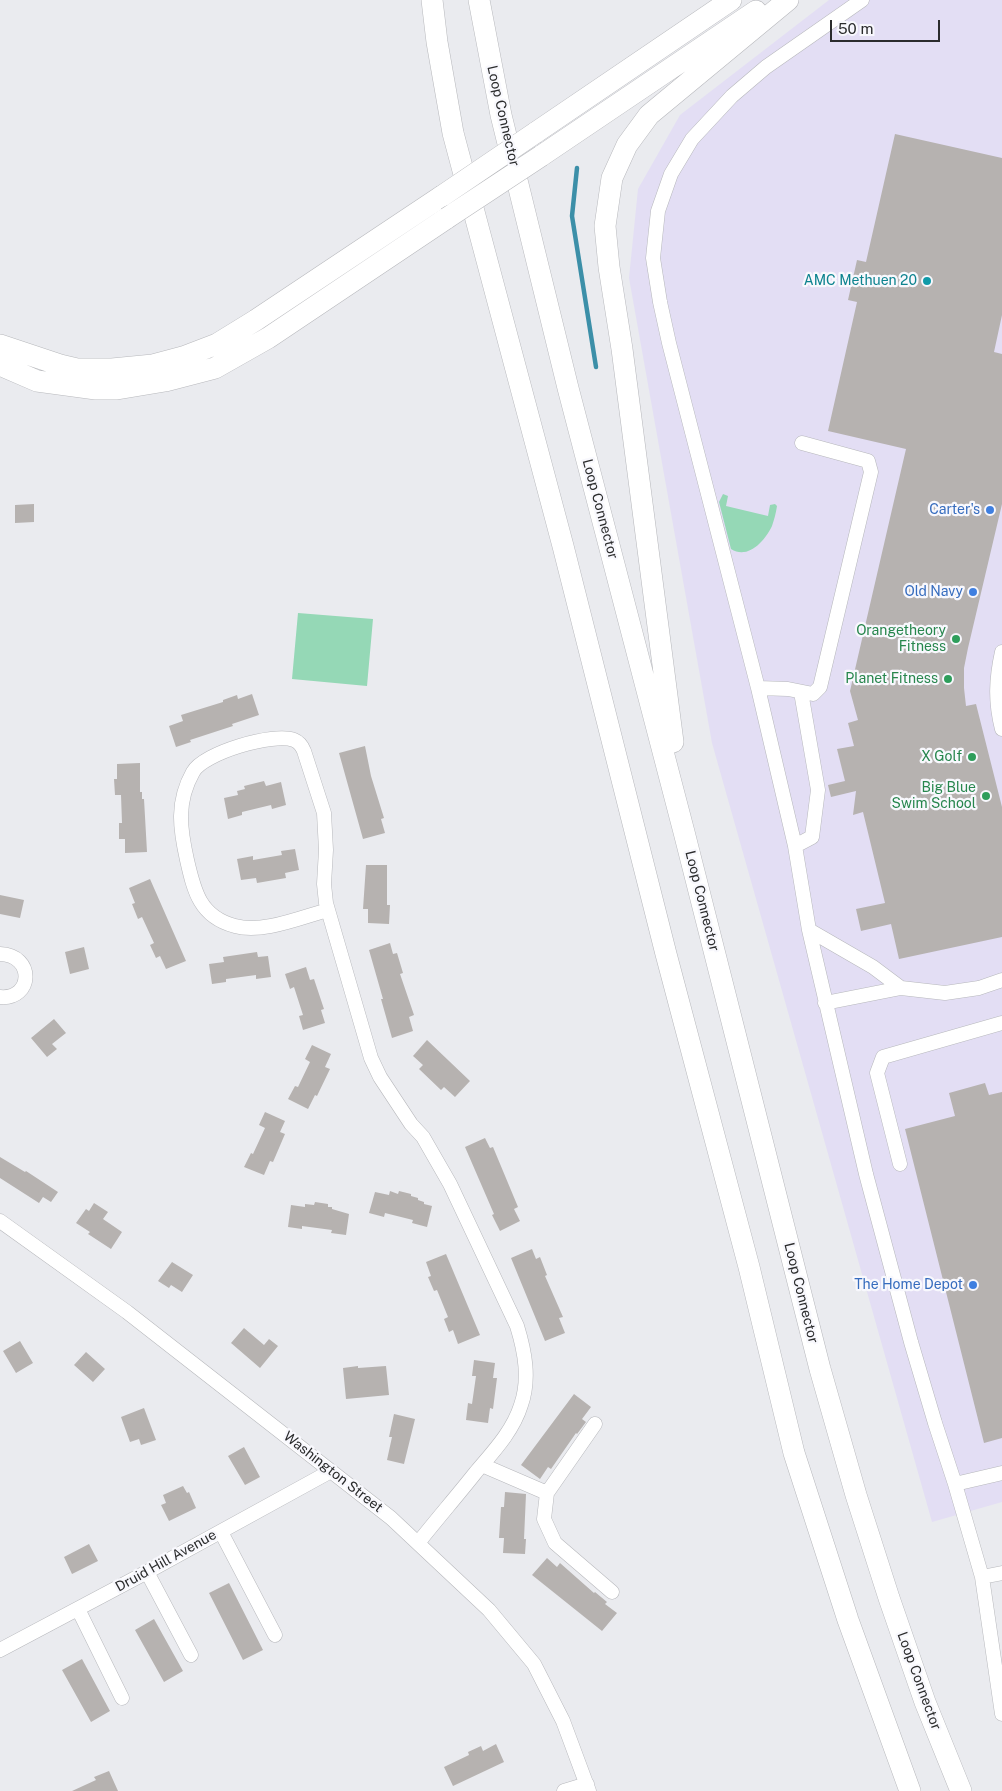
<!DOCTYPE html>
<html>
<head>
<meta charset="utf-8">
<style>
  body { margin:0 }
  #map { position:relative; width:1002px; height:1791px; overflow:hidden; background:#eaebef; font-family:"Public Sans",sans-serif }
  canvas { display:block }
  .scale { position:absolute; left:830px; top:20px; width:110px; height:22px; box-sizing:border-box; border:2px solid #2b2c2d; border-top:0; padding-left:6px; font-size:15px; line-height:18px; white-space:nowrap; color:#2b2c2d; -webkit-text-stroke:4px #f8f8fd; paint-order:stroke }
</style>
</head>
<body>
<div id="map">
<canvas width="1002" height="1791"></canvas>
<div class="scale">50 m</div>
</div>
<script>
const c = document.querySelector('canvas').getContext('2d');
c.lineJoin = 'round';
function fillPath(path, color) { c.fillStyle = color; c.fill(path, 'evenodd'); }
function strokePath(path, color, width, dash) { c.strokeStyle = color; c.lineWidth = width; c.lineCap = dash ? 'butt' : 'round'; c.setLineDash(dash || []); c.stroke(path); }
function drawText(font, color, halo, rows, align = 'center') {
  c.font = font + ' "Public Sans",sans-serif'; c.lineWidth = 4.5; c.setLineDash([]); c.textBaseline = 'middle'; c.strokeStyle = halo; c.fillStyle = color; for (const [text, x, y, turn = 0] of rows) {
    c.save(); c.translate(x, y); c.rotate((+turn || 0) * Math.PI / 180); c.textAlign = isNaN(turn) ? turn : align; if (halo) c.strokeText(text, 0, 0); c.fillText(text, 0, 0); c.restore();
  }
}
const commercial = new Path2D(`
  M829,0h173v1502l-70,20 -220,-779 -83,-465 9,-89 42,-74z`);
const green = new Path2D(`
  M723,494l5,2 -2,10 42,10 2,-11 5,-1 2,2c-1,7 -3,14 -5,20 -7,15 -24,34 -41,23l-12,-47z
  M298,613l75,6 -6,67 -75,-7z`);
const stream = new Path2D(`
  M577,168l-5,48 24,151`);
const building = new Path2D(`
  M895,134l107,24v157l-8,37 8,2v150l-34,144 -4,20v20l2,18 10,-2 26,103v130l-103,22 -8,-35 -30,7 -5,-22 29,-6 -22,-91 -10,3 3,-24 -25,6 -3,-12 17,-4 -8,-32 17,-3 -6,-23 10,-3 -8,-29 56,-242 -78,-18 29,-129 -9,-2 9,-40 9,2z
  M34,504v18l-19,1v-18z
  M252,694l7,21 -27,9 1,2 -43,14 1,2 -15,5 -7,-21 14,-5 -2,-6 42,-13v-2l14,-5 1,4z
  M365,746l6,30 13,42 -3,1 4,14 -22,6 -24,-86z
  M140,763v29h2v7h2l3,53 -22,1v-14h-6v-16h3l-1,-28h-6l-1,-16h3v-15z
  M264,781l2,5 15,-4 5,23 -14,4 -1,-4 -29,7v3l-14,4 -4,-21 14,-3 -1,-4 8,-2 -1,-3z
  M295,849l4,21 -14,3 1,5 -29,5 -1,-5 -15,2 -4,-21 16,-3v4l29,-5 -1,-4z
  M366,865h21v40h3l-1,19 -21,-1v-14h-5z
  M150,879l36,82 -20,8 -6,-13 -4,2 -6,-13 4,-2 -12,-26 -4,2 -6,-15 3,-1 -6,-15z
  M0,895l24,5 -4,18 -20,-4z
  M390,943l3,11 4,-1 6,20 -3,1 14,41 -5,2 4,14 -21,7 -11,-39h2l-14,-49z
  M84,947l5,22 -19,5 -5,-22z
  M257,952l1,5 10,-1 3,21 -15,2v-4l-30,4v3l-14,2 -3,-20 15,-2 -1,-5z
  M306,967l4,13 4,-1 10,30 -3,1 4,13 -22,7 -4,-14 4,-1 -9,-28 -4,2 -5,-15z
  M54,1019l12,14 -14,11 5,5 -10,8 -16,-19z
  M427,1040l43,41 -15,16 -11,-10 -3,3 -22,-21 4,-4 -10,-9z
  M312,1045l19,9 -6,13 5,2 -13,27 -2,-1 -7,14 -20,-10 7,-13 3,1 12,-25 -5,-3z
  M985,1083l4,12 13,-3v346l-18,5 -79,-314 50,-13 -6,-23z
  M265,1112l20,9 -5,11 5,2 -12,28 -3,-1 -6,14 -20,-8 7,-14 2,1 12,-26 -6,-3z
  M485,1138l5,10 3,-1 25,60 -4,2 6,12 -20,10 -8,-16 2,-1 -29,-67z
  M0,1157l25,15 1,-1 32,21 -7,10 -8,-5 -4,6 -39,-25z
  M390,1191l8,3 1,-3 12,3v2l7,2v2l6,2v2l8,2 -5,21 -15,-4 1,-3 -28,-7 -1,4 -15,-4 6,-21 14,3z
  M315,1202l13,2v3h4v2l17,5 -3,21 -15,-2 1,-3 -30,-4v3l-14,-2 3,-22 14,2v-3l9,1z
  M94,1203l14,9 -5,7 19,13 -11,17 -23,-15 2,-2 -14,-9 10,-14 3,2z
  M532,1249l4,10 4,-2 7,18 -2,1 18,41 -4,1 6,15 -20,8 -34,-83z
  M446,1254l34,81 -22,9 -5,-14 -4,2 -5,-13 4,-2 -11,-27 -3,1 -6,-14 3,-1 -5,-14z
  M172,1262l21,13 -11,17 -11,-7 -2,3 -11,-7z
  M244,1328l20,17 5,-6 9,7 -18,22 -29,-25z
  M20,1341l13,22 -17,10 -13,-22z
  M86,1352l19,17 -12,13 -19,-17z
  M474,1360l21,3 -2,15h4l-4,31 -3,-1 -2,15 -22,-3 2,-17 4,1 4,-28h-4z
  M358,1366v2l28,-2 3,29 -43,4 -3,-31z
  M574,1394l17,13 -9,12 4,3 -9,12 -1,-1 -25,36 -3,-2 -8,12 -19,-14z
  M144,1408l12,32 -15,5 -2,-6 -9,3 -9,-25z
  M394,1414l21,5 -11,45 -17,-4 5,-23h-3z
  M244,1447l16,30 -15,8 -17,-29z
  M183,1486l4,7 2,-1 7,16 -27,13 -8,-16 5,-2 -3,-8z
  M505,1492l21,2 -2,45h2l-1,15 -22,-1 1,-15h-5l2,-31h3z
  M89,1544l9,17 -26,13 -8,-17z
  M547,1558l10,9 3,-4 34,30 1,-1 12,10 -2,2 12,9 -15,18 -70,-56z
  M229,1583l34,67 -20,10 -34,-67z
  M154,1619l29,52 -19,11 -29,-52z
  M82,1659l28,52 -19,11 -29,-52z
  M496,1744l8,18 -51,24 -9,-19 25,-12 -1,-3 13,-6 2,5z
  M109,1771l9,20h-46l24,-11 -2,-3z`);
const minor = new Path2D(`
  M862,0l-96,67 -34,29 -40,43 -21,35 -13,37 -5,47 7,44 9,41 89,345 37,158 14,84 57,244 45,168 24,81 20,61 27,93 20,137
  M1002,652c-6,27 -7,50 0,77
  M758,688l30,1 25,5 7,-7 51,-215 -3,-11 -66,-18
  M795,846l17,-9 6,-47 -17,-98
  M328,910c-26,7 -66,24 -93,16 -35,-9 -41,-35 -48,-66 -7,-31 -11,-58 6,-88 10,-19 81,-40 101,-32 5,2 8,6 10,11l20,62 2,37 -2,34 2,19 45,155 9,19 31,47 12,13 27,47 67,142c8,26 13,53 4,79 -8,26 -28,47 -45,67 -19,24 -39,47 -58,71
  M809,930l64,37 28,21
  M0,954c35,1 33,46 0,43
  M825,1003l76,-15 44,5 34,-5 23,-8
  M900,1164l-23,-91 6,-16 119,-34
  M0,1221l127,91 264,206 98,92 45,54 29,57 26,70
  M482,1465l65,28 -3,26 11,24 57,49
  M955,1484l47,-11
  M547,1493l48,-69
  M221,1532l54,103
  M147,1572l44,83
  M982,1577l20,-4
  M78,1609l44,89
  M0,1650l147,-78 184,-101
  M564,1791l23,-7`);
const highway = new Path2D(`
  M432,0l5,42 16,91 110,413 103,408 83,313 45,186 54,167 62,171
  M479,0l22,115 67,273 116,444 136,537 36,126 33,103 36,104 36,89
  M535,133l196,-133
  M541,156l215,-145
  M0,345l60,20 17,4h35l41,-4 30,-8 34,-13 39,-24 186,-124
  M0,365l37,16 59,8h21l48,-8 50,-13 53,-30 179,-120
  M673,742l-51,-393 -13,-82 -4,-41 7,-48 15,-33 22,-30 139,-115`);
const highwayBridge = new Path2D(`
  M442,196l93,-63
  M447,218l94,-62`);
const markers = [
  [927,281,5,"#0f9aa8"],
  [990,510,5,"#3f7fe0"],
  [973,592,5,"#3f7fe0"],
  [956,639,5,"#2e9e5b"],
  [948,679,5,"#2e9e5b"],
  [972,757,5,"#2e9e5b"],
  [986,796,5,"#2e9e5b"],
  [973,1285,5,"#3f7fe0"]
];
const streetNames = [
  ["Loop Connector",503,116,77],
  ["Loop Connector",600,509,75],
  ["Loop Connector",702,901,76],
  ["Loop Connector",801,1293,76],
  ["Washington Street",333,1472,38],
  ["Druid Hill Avenue",166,1561,-29],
  ["Loop Connector",919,1681,70]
];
const cultureNames = [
  ["AMC Methuen 20",917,281]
];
const shopNames = [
  ["Carter's",980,510],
  ["Old Navy",963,592],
  ["The Home Depot",963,1285]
];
const leisureNames = [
  ["Orangetheory",946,631],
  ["Fitness",946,647],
  ["Planet Fitness",938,679],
  ["X Golf",962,757],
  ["Big Blue",976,788],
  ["Swim School",976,804]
];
fillPath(commercial, '#e3def4');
fillPath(green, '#95d8b6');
strokePath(stream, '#3c8fa8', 4.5);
fillPath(building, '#b6b2b0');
strokePath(minor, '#b7b8bc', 15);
strokePath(highway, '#b7b8bc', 22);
strokePath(minor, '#fff', 14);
strokePath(highway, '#fff', 21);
strokePath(highwayBridge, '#b7b8bc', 22, []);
strokePath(highwayBridge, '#fff', 21);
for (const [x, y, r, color] of markers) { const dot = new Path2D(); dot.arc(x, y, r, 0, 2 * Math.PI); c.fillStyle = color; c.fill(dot); strokePath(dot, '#f8f8fd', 2); }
drawText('14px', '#2b2c2d', '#f8f8fd', streetNames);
drawText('14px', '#0d838f', '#f8f8fd', cultureNames, 'right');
drawText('14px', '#366cbe', '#f8f8fd', shopNames, 'right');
drawText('14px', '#27864d', '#f8f8fd', leisureNames, 'right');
</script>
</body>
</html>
